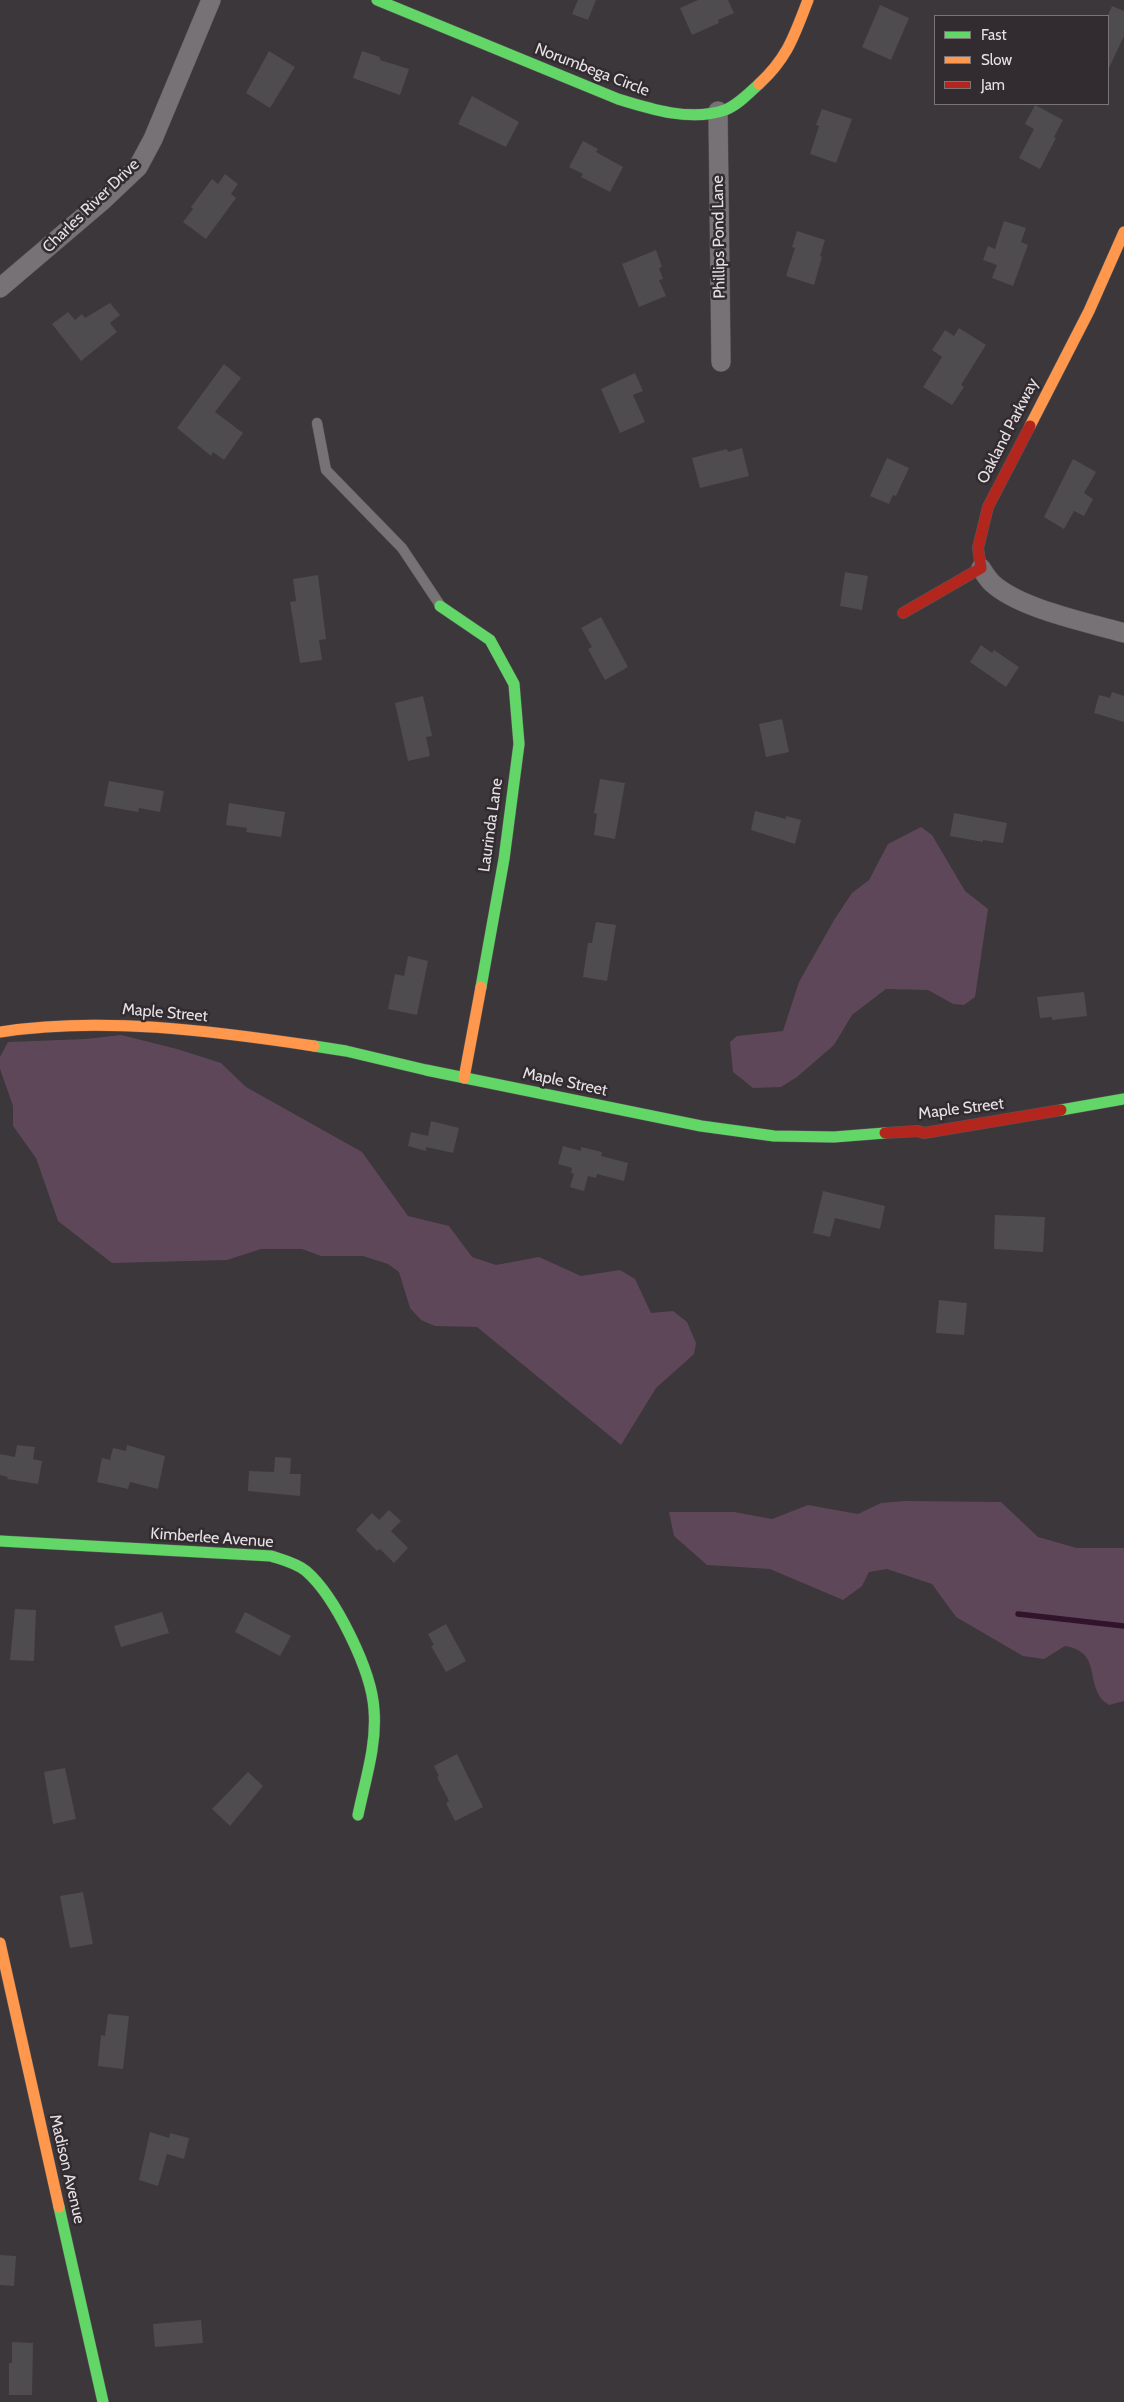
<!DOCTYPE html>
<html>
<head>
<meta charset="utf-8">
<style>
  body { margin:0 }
  #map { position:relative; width:1124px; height:2402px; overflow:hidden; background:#3b373a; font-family:Cabin,sans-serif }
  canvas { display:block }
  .legend { position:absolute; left:934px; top:15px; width:175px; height:90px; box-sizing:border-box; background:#322b30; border:1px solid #7a7478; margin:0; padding:6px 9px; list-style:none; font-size:15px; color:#e6e1e4 }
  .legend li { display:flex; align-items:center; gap:10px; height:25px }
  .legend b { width:25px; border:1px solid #7a7478 }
</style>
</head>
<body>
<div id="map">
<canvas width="1124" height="2402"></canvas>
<ul class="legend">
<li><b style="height:6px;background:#63d668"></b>Fast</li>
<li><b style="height:6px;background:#ff974d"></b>Slow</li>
<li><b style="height:6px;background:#b3261e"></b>Jam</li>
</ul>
</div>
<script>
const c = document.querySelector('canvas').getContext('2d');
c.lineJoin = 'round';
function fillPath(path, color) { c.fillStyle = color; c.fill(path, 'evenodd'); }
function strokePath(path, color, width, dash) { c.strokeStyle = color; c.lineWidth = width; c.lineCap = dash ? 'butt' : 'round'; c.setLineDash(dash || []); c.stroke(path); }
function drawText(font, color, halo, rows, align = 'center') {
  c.font = font + ' Cabin,sans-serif'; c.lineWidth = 5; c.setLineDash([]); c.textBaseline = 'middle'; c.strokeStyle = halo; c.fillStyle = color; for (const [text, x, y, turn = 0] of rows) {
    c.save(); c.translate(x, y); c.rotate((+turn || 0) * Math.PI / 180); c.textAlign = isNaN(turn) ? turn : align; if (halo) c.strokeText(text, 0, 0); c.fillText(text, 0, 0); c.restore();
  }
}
const green = new Path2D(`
  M921,827l11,8 33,56 23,18 -13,88 -11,8 -11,-1 -25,-14 -42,-1 -34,26 -18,30 -37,32 -16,10 -28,1 -20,-16 -3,-30 7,-6 46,-5 16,-49 35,-62 18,-27 17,-13 19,-36z
  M121,1035l56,14 44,14 25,24 116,65 46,64 41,10 23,31 24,8 43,-8 42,19 39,-6 15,9 16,34 22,-2 14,11 9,21 -2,11 -38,34 -35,57 -144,-118 -42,-1 -14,-6 -11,-12 -11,-36 -11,-8 -25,-8h-42l-19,-7h-41l-34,11 -115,3 -54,-42 -22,-63 -23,-32v-20l-13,-37v-12l8,-15 78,-3z
  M905,1501l96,1 37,35 39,11h47v153l-15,4c-3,-2 -7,-5 -9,-8 -13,-21 -1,-45 -35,-51l-21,13 -21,-3 -67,-39 -24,-33 -45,-15 -18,3 -7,14 -19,14 -73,-31 -63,-4 -33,-29 -5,-24h65l38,7 36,-14 50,9 23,-11z`);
const stream = new Path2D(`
  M1018,1614l106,12`);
const building = new Path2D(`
  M578,0h18l-8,20 -16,-6z
  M698,0h30l6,13 -16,7 1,3 -27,12 -12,-27z
  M880,5l29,13 -18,42 -29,-13z
  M1112,6l12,5v25l-16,34v-55z
  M269,51l26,16 -25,41 -24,-15z
  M362,51l18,6v3l29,9 -9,26 -47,-17z
  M472,96l47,26 -13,25 -48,-23z
  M1035,105l28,15 -9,17 2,1 -16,31 -21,-11 15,-29 -9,-5z
  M822,109l30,10 -16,44 -26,-9 9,-28 -3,-1z
  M583,141l15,8 -2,3 27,15 -13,25 -29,-15 2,-3 -14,-7z
  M225,174l13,10 -7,10 5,4 -30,41 -23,-17 10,-13 -2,-2 21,-28 6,5z
  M1004,221l22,7 -5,14 7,3 -15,41 -21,-8 5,-13 -14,-5 5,-14 7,3z
  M797,231l28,9 -5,16 2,1 -8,28 -28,-9 9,-28 -3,-1z
  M656,250l6,17 -3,1 4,11 -4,1 7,16 -27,11 -17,-43z
  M110,303l10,12 -10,8 7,9 -36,29 -29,-37 16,-12 7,8 7,-6 3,4z
  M959,328l27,17 -25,40 3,2 -12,18 -29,-18 19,-30 -10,-7 13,-20 9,6z
  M224,364l17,14 -26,34 28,21 -19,27 -11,-8 -2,4 -34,-28z
  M635,373l8,18 -10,4 12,27 -25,11 -19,-44z
  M742,448l7,28 -49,12 -8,-30 35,-9 1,3z
  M887,458l22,10 -13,28 -3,-1 -4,9 -19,-8z
  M1073,459l23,13 -12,21 9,6 -9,17 -10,-5 -10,18 -20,-12z
  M845,572l23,4 -6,34 -22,-4z
  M318,575l8,64 -7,1 3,20 -22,3 -10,-61 6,-1 -3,-22z
  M601,617l27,50 -23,13 -17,-31 4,-2 -11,-19z
  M981,645l11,8 2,-3 25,17 -13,20 -36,-25z
  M1112,692l12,4v26l-30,-9 5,-18 11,3z
  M423,696l9,40 -6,1 4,19 -22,5 -13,-58z
  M782,719l7,33 -23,5 -7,-33z
  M600,779l25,4 -10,56 -21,-4 3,-21 -3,-1z
  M109,781l55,10 -4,21 -21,-4 -1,4 -34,-6z
  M229,803l56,9 -4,25 -35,-5 1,-4 -21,-3z
  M755,811l31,8v-3l15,4 -6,24 -44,-14z
  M954,813l53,10 -4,20 -20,-3v2l-33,-6z
  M596,922l20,3 -9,56 -24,-4 5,-34h4z
  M408,956l20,5 -11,54 -29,-6 7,-35 9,2z
  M1084,992l3,24 -35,4v-3l-12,1 -3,-21z
  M431,1121l28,7 -6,25 -27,-6v4l-18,-5 3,-14 17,4z
  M563,1146l18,5v-4l21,5 -1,4 27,7 -4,18 -27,-7 -1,4 -8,-2 -4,15 -14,-4 4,-13 -3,-1 1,-5 -14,-4z
  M823,1191l62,15 -5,23 -45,-11 -5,19 -17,-4z
  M995,1215l50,2 -2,35 -49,-3z
  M939,1300l28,3 -3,32 -28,-2z
  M17,1445l18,2 -2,12 9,2 -4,23 -31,-5 1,-2 -8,-2v-21l15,3z
  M127,1445l38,11 -7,33 -28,-7 -2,7 -31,-7 5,-24 8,2 3,-12 13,3z
  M275,1457l16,1 -1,16h11l-1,22 -52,-5 1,-20 25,1z
  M389,1510l12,11 -10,10 17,17 -14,15 -14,-14 -3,2 -21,-21 16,-17 7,7z
  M15,1609l21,1 -2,51 -24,-1z
  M162,1612l7,21 -48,14 -7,-21z
  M245,1612l46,24 -11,20 -45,-24z
  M446,1624l20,37 -20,11 -15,-26 3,-1 -6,-11z
  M457,1754l26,53 -28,14 -9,-18 3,-2 -12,-24 2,-1 -5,-10z
  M65,1768l11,51 -23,5 -9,-52z
  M248,1772l15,14 -33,40 -18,-17z
  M83,1892l10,52 -23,4 -10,-52z
  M108,2014l21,2 -6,53 -25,-3 3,-31 4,1z
  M150,2132l19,6 1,-5 19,5 -5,21 -17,-5 -9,32 -19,-6z
  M0,2255l16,1 -2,30 -14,-1z
  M201,2320l2,23 -48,4 -2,-23z
  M12,2342l21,1 -1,52h-23v-32h3z`);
const lane = new Path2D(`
  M317,423l9,47 76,78 38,57`);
const street = new Path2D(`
  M718,111l3,251
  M0,288l101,-86 37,-35 15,-28 58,-139
  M981,568c3,5 7,11 11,15 28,26 95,39 132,50`);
const fast = new Path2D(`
  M377,0l241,99c32,10 73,23 107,11 13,-5 24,-17 34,-26
  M440,606l50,34 24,44 5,60 -15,115 -23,128
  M314,1046l32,5 80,19 275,56 73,10 60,1 51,-4
  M1061,1110l63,-11
  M0,1541l271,15c12,4 25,7 35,15 29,25 66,100 68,139 3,35 -9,71 -16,105
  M59,2207l44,195`);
const slow = new Path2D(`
  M759,84c29,-27 35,-48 49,-84
  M1030,426l59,-115 35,-79
  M0,1032c101,-16 214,-1 314,14
  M464,1078l17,-91
  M0,1943l59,264`);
const jam = new Path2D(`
  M903,613l78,-45 -3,-20 10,-41 42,-81
  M885,1133l33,-2 6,2 137,-23`);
const streetNames = [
  ["Norumbega Circle",592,70,21],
  ["Charles River Drive",91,206,-44],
  ["Phillips Pond Lane",719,237,-91],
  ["Oakland Parkway",1008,431,-63],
  ["Laurinda Lane",491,825,-82],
  ["Maple Street",165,1013,5],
  ["Maple Street",565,1082,12],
  ["Maple Street",961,1109,-7],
  ["Kimberlee Avenue",212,1538,4],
  ["Madison Avenue",67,2169,77]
];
fillPath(green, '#5f475a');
strokePath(stream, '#31142c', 5.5);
fillPath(building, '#4f4c4f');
strokePath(lane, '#595658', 11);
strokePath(street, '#595658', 20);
strokePath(fast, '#595658', 12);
strokePath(slow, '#595658', 12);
strokePath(jam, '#595658', 12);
strokePath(lane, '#767275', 10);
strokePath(street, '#767275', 19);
strokePath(fast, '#63d668', 11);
strokePath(slow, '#ff974d', 11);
strokePath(jam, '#b3261e', 11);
drawText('16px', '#e6e1e4', '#322b30', streetNames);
</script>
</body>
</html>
